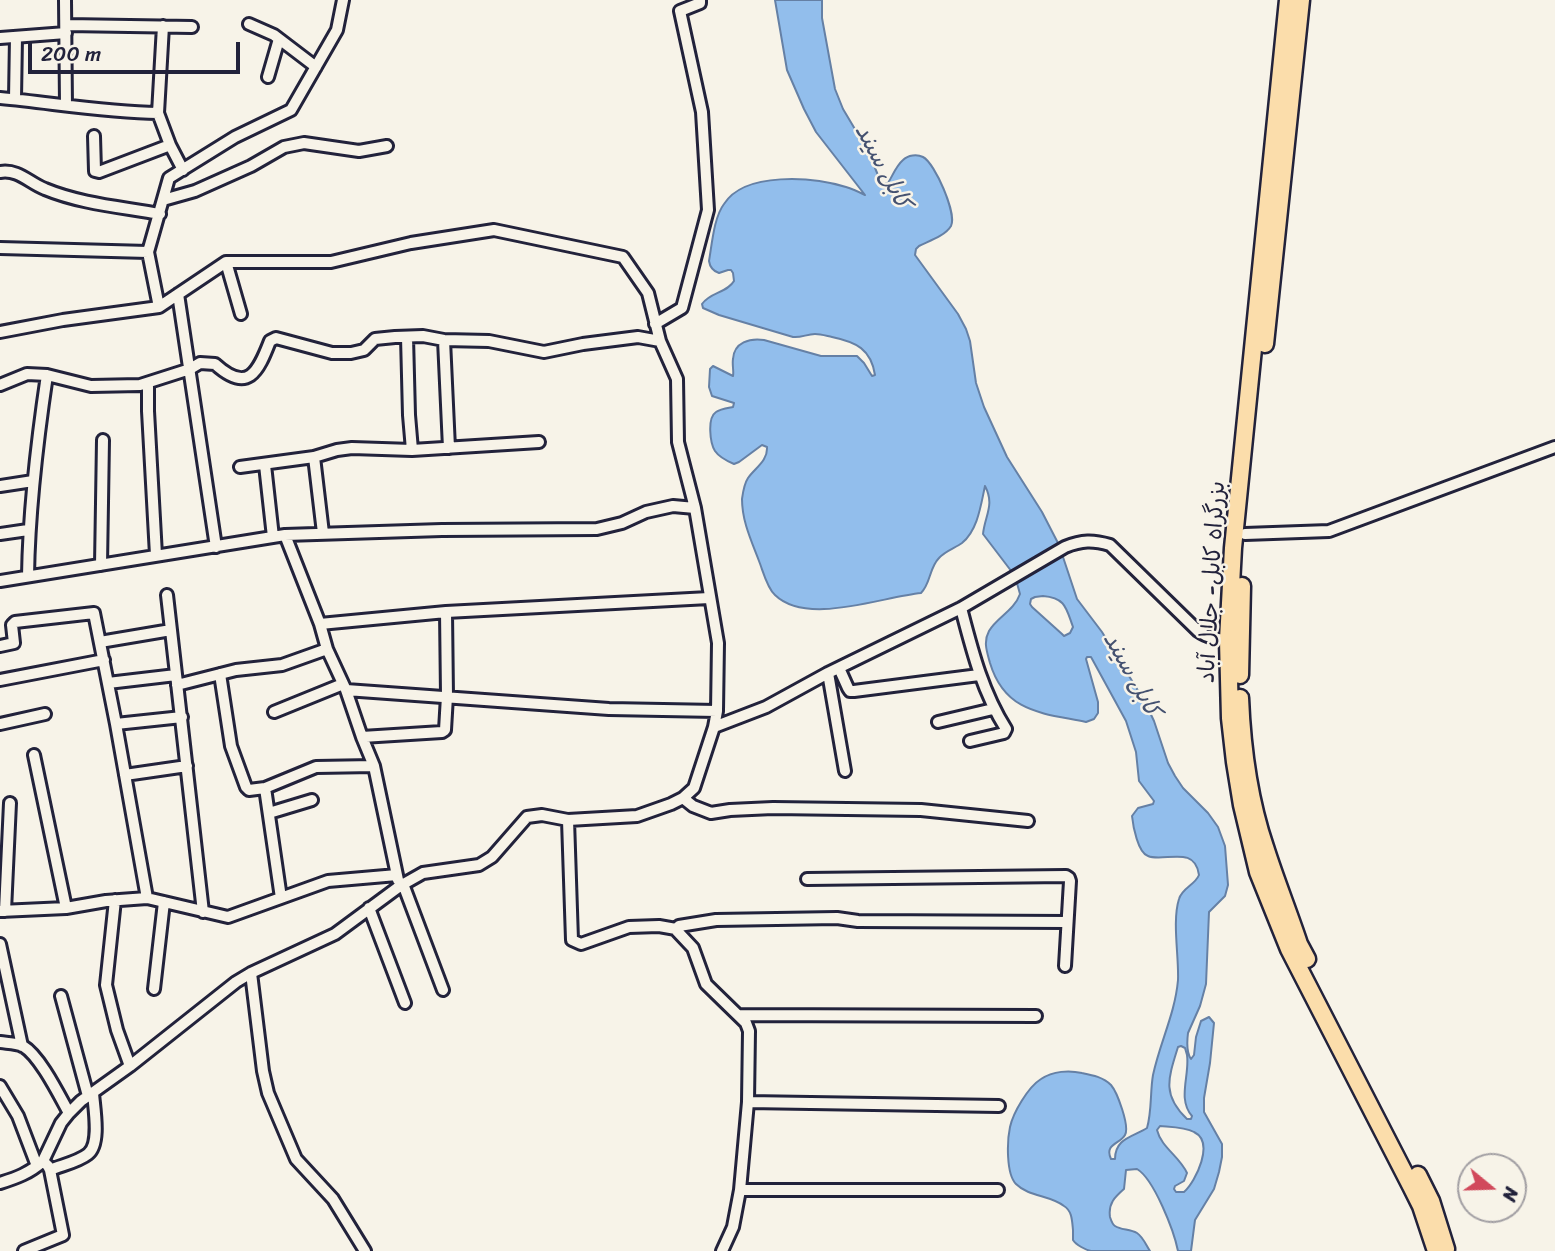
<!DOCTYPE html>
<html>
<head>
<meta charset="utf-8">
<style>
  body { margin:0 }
  #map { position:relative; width:1555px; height:1251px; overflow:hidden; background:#f7f3e8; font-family:Sriracha,sans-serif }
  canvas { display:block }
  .north { position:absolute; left:1457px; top:1153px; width:70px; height:70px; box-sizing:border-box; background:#f7f3e8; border:2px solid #a29fa3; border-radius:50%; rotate:109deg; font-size:19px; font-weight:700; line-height:28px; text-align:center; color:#22223b }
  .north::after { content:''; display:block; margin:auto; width:24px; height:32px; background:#d1495b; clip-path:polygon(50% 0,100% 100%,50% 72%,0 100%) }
  .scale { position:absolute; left:28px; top:42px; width:212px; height:32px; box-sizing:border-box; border:4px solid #22223b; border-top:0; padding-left:9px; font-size:21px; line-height:24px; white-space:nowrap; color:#22223b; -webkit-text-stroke:5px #f7f3e8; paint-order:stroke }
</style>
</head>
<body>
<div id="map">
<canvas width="1555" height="1251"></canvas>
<div class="north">N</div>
<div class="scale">200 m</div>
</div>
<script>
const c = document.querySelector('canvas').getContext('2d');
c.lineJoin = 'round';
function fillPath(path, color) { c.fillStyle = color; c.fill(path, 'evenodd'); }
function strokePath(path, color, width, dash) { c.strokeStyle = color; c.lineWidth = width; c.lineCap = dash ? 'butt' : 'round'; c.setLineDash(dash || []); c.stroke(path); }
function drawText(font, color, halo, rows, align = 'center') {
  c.font = font + ' Sriracha,"Playpen Sans Arabic",sans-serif'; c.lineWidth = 5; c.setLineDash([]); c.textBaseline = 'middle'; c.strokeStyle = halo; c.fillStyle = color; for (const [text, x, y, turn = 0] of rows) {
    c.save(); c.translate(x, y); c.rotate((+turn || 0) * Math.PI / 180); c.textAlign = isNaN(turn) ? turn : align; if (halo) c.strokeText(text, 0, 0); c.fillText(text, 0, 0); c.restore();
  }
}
const water = new Path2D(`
  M775,0h47v18l13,71 8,20 25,42 12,29 3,3h5c5,-8 8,-17 15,-23 5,-5 14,-6 20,-3 12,6 34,57 28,69 -6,10 -22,15 -32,20l-3,3 -1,6 43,59 8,15 4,12 6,42 8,24 23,50 35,55 17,33 18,54 25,33 43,70 9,19 14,42 7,13 8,12 25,25 10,14 7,19 3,39 -3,11 -16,16 -3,72 -6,22 -12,27c-1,8 -2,19 3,26l3,-4 2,-18 5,-16 8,-4 5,6 -4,40 -6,35v14l18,32v13l-3,15 -5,17 -19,31 -4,31h-13c-4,-20 -24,-72 -41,-82l-11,1 -2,19c-9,8 -16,14 -14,28 1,3 2,7 5,9 6,4 15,3 22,7 6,4 9,12 13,18 -15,0 -29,0 -43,0 -5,0 -11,0 -16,0 -5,-1 -15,-6 -18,-11 0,-2 0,-8 0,-10 -1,-10 -1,-19 -9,-24 -14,-11 -35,-9 -48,-22 -10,-10 -9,-43 -6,-57 3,-14 18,-40 31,-48 12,-8 28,-9 41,-6 10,2 21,4 29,12 6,7 19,41 14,50 -5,9 -21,9 -14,24h4c0,-21 18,-22 32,-31 5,-17 3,-36 6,-53 7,-33 22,-61 25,-95 1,-24 -6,-59 1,-81 3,-11 16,-14 20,-24 -4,-31 -36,-12 -51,-19 -10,-3 -15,-30 -16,-40l6,-8 15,-4 1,-3 -15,-20 -3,-29 -10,-31 -35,-64h-4l-1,2 12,43v11l-4,6 -8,3c-43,-9 -81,-9 -96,-59 -3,-11 -7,-21 -1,-32 8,-14 25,-20 31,-37l-5,-18 -32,-42c2,-19 12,-29 2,-48 -4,18 -7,44 -23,57 -7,5 -17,8 -23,15 -10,10 -8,25 -18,35 -40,4 -114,33 -146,2 -8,-7 -12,-24 -16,-34 -8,-21 -17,-40 -17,-62 1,-7 2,-15 6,-21 7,-10 20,-17 19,-31l-5,-2 -23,17 -5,2c-7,-3 -15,-7 -19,-13 -5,-8 -8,-33 1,-39 4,-3 12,-4 17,-5l1,-4 -22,-7 -3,-9 1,-18 3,-3 20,10c1,-5 -1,-11 0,-17 1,-17 17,-21 31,-19l57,16h36l7,7 8,13 3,-1c-4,-26 -19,-33 -43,-38 -5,-1 -11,-3 -17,-3 -8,0 -14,4 -22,3l-74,-22 -16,-7 -1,-4c8,-12 25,-11 32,-23l-1,-8 -2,-3h-3l-9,3c-6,-2 -9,-5 -10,-12 3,-17 5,-44 15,-57 21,-33 89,-27 122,-17 7,2 13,5 19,8l-49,-63 -12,-23 -17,-39zM1043,596c23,2 23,12 30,31l-3,6 -6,3 -2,-2 -30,-27 -2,-3 1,-5 4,-2zM1181,1046l4,2 2,7c3,20 -10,44 5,61l-1,3h-4c-25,-24 -19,-40 -9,-72zM1160,1126c11,1 25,1 34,6 21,10 2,49 -10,60h-8l-2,-3 1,-3 9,-5 3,-8c-7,-16 -26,-26 -30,-43z`);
const minor = new Path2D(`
  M65,0l1,105
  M249,24l25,11 42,32
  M67,25l125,2
  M163,26l-5,87 12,32 13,25
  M0,38l66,-5
  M268,77l11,-38
  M0,98c53,5 105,14 158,15
  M15,99l1,-62
  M94,136l1,35 4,1 71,-27
  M0,172c19,-3 29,11 45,17 36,15 77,18 115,25
  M163,200l32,-9 56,-25 33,-19 20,-4 55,8 28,-5
  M0,248l148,4
  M226,262l15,52
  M178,294l38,253
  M159,307l-11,-55 21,-74 66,-41 56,-27 46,-80 6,-30
  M655,324l27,-16 26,-98 -6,-98 -22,-101 20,-8v-3
  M0,332l63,-12 96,-13 67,-45h105l80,-19 83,-13 129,27 25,36 12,48 17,38 1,63 17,66 23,135 -1,68 -3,16
  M407,337l2,78 3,35
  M444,340l5,108
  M148,383v28l8,144
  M0,385l27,-11 20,1 44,11 49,-1 50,-16 10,-6 15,1c33,30 43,8 55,-23l6,-3 56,15h19l13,-3 11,-11 20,-2 28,-1 21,4 45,1 55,11 39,-8 55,-7 22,4
  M314,457l9,76
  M265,465l8,72
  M240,467l74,-10 23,-7 15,-2 60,2 127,-8
  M0,486l33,-5
  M0,534l28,-4
  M1245,534l84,-3 226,-84
  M285,535l35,89 7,25 19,41 16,47 12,29 24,114
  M101,565l2,-125
  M28,576c1,-68 9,-134 19,-201
  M0,581l285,-46 157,-5 155,-1 25,-6 24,-11 27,-6 22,2
  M167,595l36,317
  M961,608c11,42 21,83 45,121l-2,4 -34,8
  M320,624l126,-12 263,-14
  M100,642l71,-12
  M0,646l14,-3 -2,-18 3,-3 79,-9 22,111 31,174
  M839,668l9,20 2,3h4l125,-16
  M828,673l17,98
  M220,674l11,72 15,41 3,3 16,-2 51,-21 58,-1
  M0,680l104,-20
  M108,683l68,-8
  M177,685l59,-15 46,-5 45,-16
  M346,690l263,19 108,2
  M274,712l69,-28
  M938,722l55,-13
  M0,724l45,-10
  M116,724l66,-7
  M362,737l80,-5 3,-2 2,-34 -1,-84
  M34,755l32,153
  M125,775l62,-9
  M265,788l16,110
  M683,798l10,8 18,7 19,-3 43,-2 148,2 107,11
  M269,813l43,-13
  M568,820l4,120 9,4 48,-17 30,-1 17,3
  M807,879l259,-3 3,2 1,3 -5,85
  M403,884l40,106
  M115,900l-9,85 11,45 13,36
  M369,908l36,95
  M0,911l66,-3 40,-7 41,-3 81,19 100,-36 69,-6
  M5,911l5,-108
  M0,944l22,102
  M251,973l12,98 5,22 28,66 37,40 32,52
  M154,989l10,-87
  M61,996l27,100
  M738,1015l298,1
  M0,1042c7,1 17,1 23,4 17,10 36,49 46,67
  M0,1086l18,30 19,50
  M748,1102l251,4
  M50,1170c12,-5 28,-8 38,-16 13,-10 6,-46 5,-61
  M0,1183c16,-5 30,-10 43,-22l18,-38 8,-10 12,-12 49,-35 106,-84 15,-9 84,-39 65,-48 23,-13 56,-8 13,-8 35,-40 15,-2 26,5 69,-4 34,-12 12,-6 11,-10 20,-61 52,-20 62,-34 133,-65 104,-61c17,-7 28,-7 45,-2l88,86c10,7 19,8 30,9
  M740,1190h258
  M24,1251l39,-16 -13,-65 -2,-4 -5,-5
  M722,1251l11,-24 7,-37 8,-88 1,-71 -3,-8 -40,-39 -13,-36 -16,-17 -1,-2 3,-3 37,-6 121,-2 21,3 209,1`);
const highway = new Path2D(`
  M1288,0l-55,548 -5,92 2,78 5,44 7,43 16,67 31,77 122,237 10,20 15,45
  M1265,344l36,-344
  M1240,675l2,-89
  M1240,698c2,49 9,102 25,149 10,32 23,64 34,97l8,15
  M1418,1175l13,26 15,48`);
const streetNames = [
  ["بزرگراه کابل- جلال آباد",1213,582,-87]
];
const waterNames = [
  ["کابل سيند",882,167,62],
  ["کابل سيند",1131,675,61]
];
fillPath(water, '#92beec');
strokePath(water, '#6580a5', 2);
strokePath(minor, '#22223b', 16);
strokePath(highway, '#22223b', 21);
strokePath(minor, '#f7f3e8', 10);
strokePath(highway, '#fbddab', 16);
drawText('23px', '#22223b', '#f7f3e8', streetNames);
drawText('italic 24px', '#445170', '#f7f3e8', waterNames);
</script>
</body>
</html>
